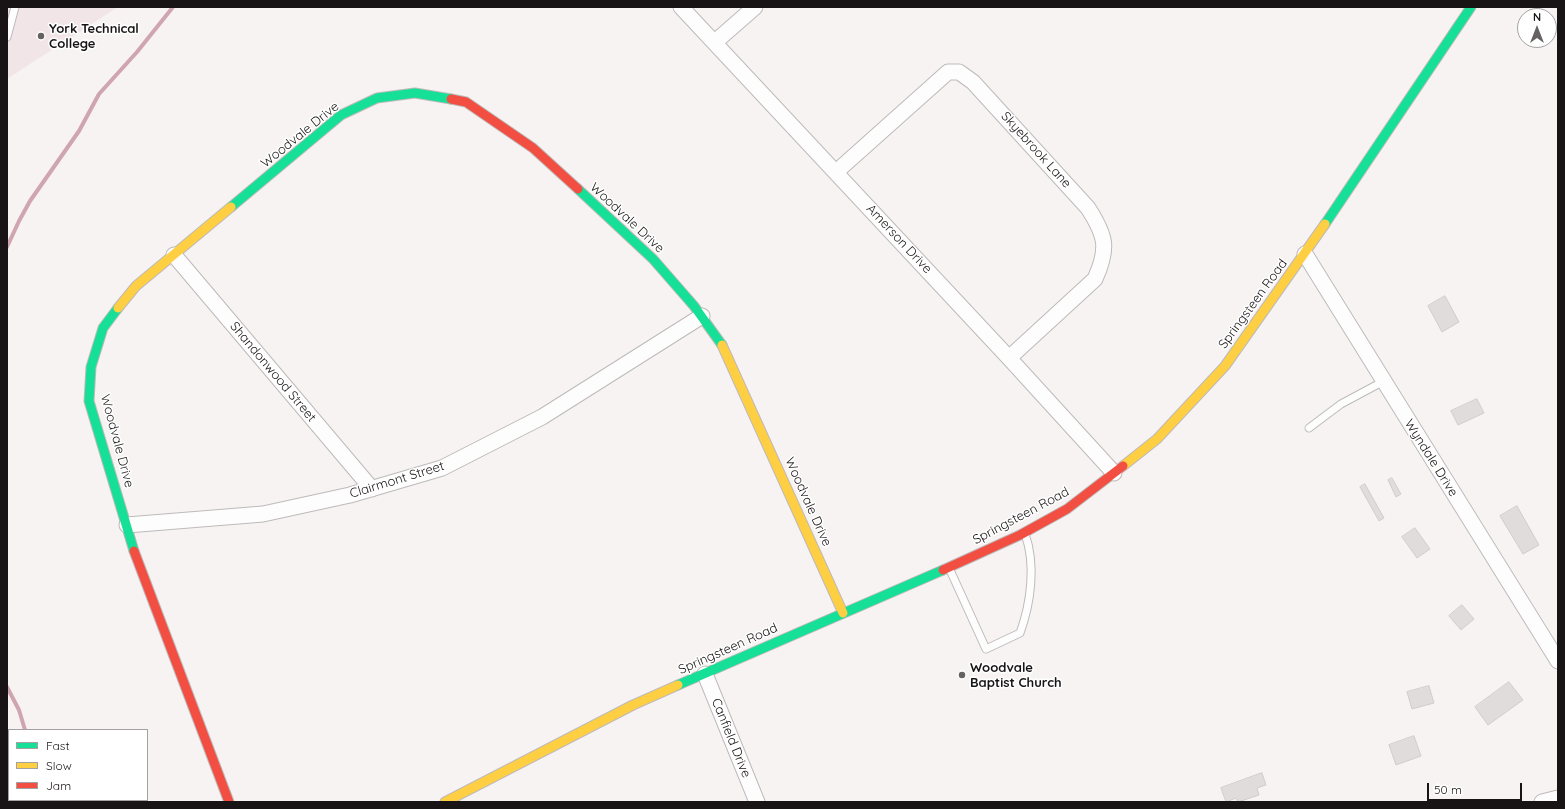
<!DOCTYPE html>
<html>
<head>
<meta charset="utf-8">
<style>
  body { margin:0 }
  #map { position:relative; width:1565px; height:809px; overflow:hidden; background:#f8f3f3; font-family:Quicksand,sans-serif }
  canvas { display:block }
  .frame { position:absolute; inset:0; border:8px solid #181415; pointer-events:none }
  .legend { position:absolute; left:8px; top:729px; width:140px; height:72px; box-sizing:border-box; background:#fff; border:1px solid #a3a1a1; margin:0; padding:5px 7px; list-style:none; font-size:12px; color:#181415 }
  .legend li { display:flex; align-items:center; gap:8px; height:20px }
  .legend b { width:20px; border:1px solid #a3a1a1 }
  .north { position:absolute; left:1517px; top:8px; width:40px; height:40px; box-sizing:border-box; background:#fff; border:1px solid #a3a1a1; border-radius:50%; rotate:0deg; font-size:11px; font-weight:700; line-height:16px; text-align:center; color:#181415 }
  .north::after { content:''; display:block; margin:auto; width:14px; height:18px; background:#666263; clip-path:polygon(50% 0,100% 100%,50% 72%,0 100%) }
  .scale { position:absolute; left:1427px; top:783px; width:95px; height:18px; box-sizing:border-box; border:2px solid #181415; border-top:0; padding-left:5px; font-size:12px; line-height:14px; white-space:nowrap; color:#181415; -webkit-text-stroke:3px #fff; paint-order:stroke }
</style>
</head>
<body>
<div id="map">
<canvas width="1565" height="809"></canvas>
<div class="frame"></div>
<ul class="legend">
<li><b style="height:5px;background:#16e098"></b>Fast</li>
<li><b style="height:5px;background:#ffcf43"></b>Slow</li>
<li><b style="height:5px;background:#f24e42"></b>Jam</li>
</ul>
<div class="north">N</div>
<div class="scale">50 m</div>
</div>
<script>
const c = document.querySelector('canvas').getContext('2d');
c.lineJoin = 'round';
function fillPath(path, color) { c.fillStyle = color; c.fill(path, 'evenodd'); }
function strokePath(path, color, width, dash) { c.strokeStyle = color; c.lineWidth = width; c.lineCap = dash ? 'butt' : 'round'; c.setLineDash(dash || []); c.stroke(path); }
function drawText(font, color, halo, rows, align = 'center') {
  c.font = font + ' Quicksand,sans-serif'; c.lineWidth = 3; c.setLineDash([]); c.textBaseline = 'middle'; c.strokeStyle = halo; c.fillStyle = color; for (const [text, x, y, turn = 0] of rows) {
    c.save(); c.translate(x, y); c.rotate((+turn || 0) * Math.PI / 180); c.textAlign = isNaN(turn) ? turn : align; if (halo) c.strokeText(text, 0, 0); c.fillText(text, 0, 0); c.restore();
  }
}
const built = new Path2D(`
  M7,7h111l-111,72z`);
const stream = new Path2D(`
  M7,247l12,-26 11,-20 49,-70 20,-37 38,-42 36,-45
  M7,687l12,23 6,20
  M57,800l1,2`);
const building = new Path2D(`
  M1445,296l14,26 -17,10 -14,-26z
  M1477,399l7,14 -26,12 -7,-14z
  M1392,478l9,16 -5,3 -8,-17z
  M1365,484l19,34 -5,3 -19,-34z
  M1517,506l22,39 -16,9 -23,-38z
  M1415,528l15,21 -13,9 -15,-21z
  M1462,605l12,14 -13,11 -12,-14z
  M1509,682l14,18 -35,25 -13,-18z
  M1429,686l5,17 -22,6 -5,-17z
  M1414,736l7,20 -25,9 -7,-20z
  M1262,773l4,12 -9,3 2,7 -21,7 -2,-4 -10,4 -5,-14z`);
const lane = new Path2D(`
  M7,37l8,-30
  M1309,428l32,-24 43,-23
  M950,570l36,79 34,-16c11,-30 16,-69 5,-99`);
const street = new Path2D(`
  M681,7l328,351 105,115
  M715,42l40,-35
  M836,172l112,-100h11l14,10 115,126c18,28 21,40 7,71l-86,79
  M1305,254l253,407
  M174,255l198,234
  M127,525l136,-11 87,-19 92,-27 100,-51 160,-101
  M705,674l52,128
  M1542,802l16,-4`);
const fast = new Path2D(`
  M578,189l75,70 41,47 28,39
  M231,207l110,-92 36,-17 38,-5 36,6
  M1325,224l146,-217
  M118,308l-15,20 -12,39 -2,34 45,150
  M678,685l265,-115`);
const slow = new Path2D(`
  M118,308l18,-22 95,-79
  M722,345l121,268
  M1123,466l34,-27 68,-73 100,-142
  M445,802l188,-97 45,-20`);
const jam = new Path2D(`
  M451,99l15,3 67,46 45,41
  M134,551l95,251
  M943,570l77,-35 47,-26 56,-43`);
const markers = [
  [41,36,4,"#666263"],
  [962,675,4,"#666263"]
];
const poiNames = [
  ["York Technical",49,29],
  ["College",49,44],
  ["Woodvale",970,668],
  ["Baptist Church",970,683]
];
const streetNames = [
  ["Woodvale Drive",300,135,-39],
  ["Skyebrook Lane",1036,150,48],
  ["Woodvale Drive",627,218,43],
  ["Amerson Drive",899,239,47],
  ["Springsteen Road",1253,304,-54],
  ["Shandonwood Street",273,372,50],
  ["Woodvale Drive",117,441,75],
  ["Wyndale Drive",1431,458,58],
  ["Clairmont Street",397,480,-17],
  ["Woodvale Drive",808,502,66],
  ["Springsteen Road",1021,516,-28],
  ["Springsteen Road",728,649,-24],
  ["Canfield Drive",731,738,68]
];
fillPath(built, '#f2e5e7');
strokePath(stream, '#cfa5b0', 4);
fillPath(building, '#e0dcdc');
strokePath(building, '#d0cccc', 1);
strokePath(lane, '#bebaba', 9);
strokePath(street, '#bebaba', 17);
strokePath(fast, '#bebaba', 11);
strokePath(slow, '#bebaba', 11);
strokePath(jam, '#bebaba', 11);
strokePath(lane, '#fefdfd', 7);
strokePath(street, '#fefdfd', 15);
strokePath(fast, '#16e098', 9);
strokePath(slow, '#ffcf43', 9);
strokePath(jam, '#f24e42', 9);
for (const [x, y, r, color] of markers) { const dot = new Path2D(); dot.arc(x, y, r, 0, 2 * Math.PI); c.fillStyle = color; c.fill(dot); strokePath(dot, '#fff', 1.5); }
drawText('bold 13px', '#181415', '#fff', poiNames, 'left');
drawText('13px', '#181415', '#fff', streetNames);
</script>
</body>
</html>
